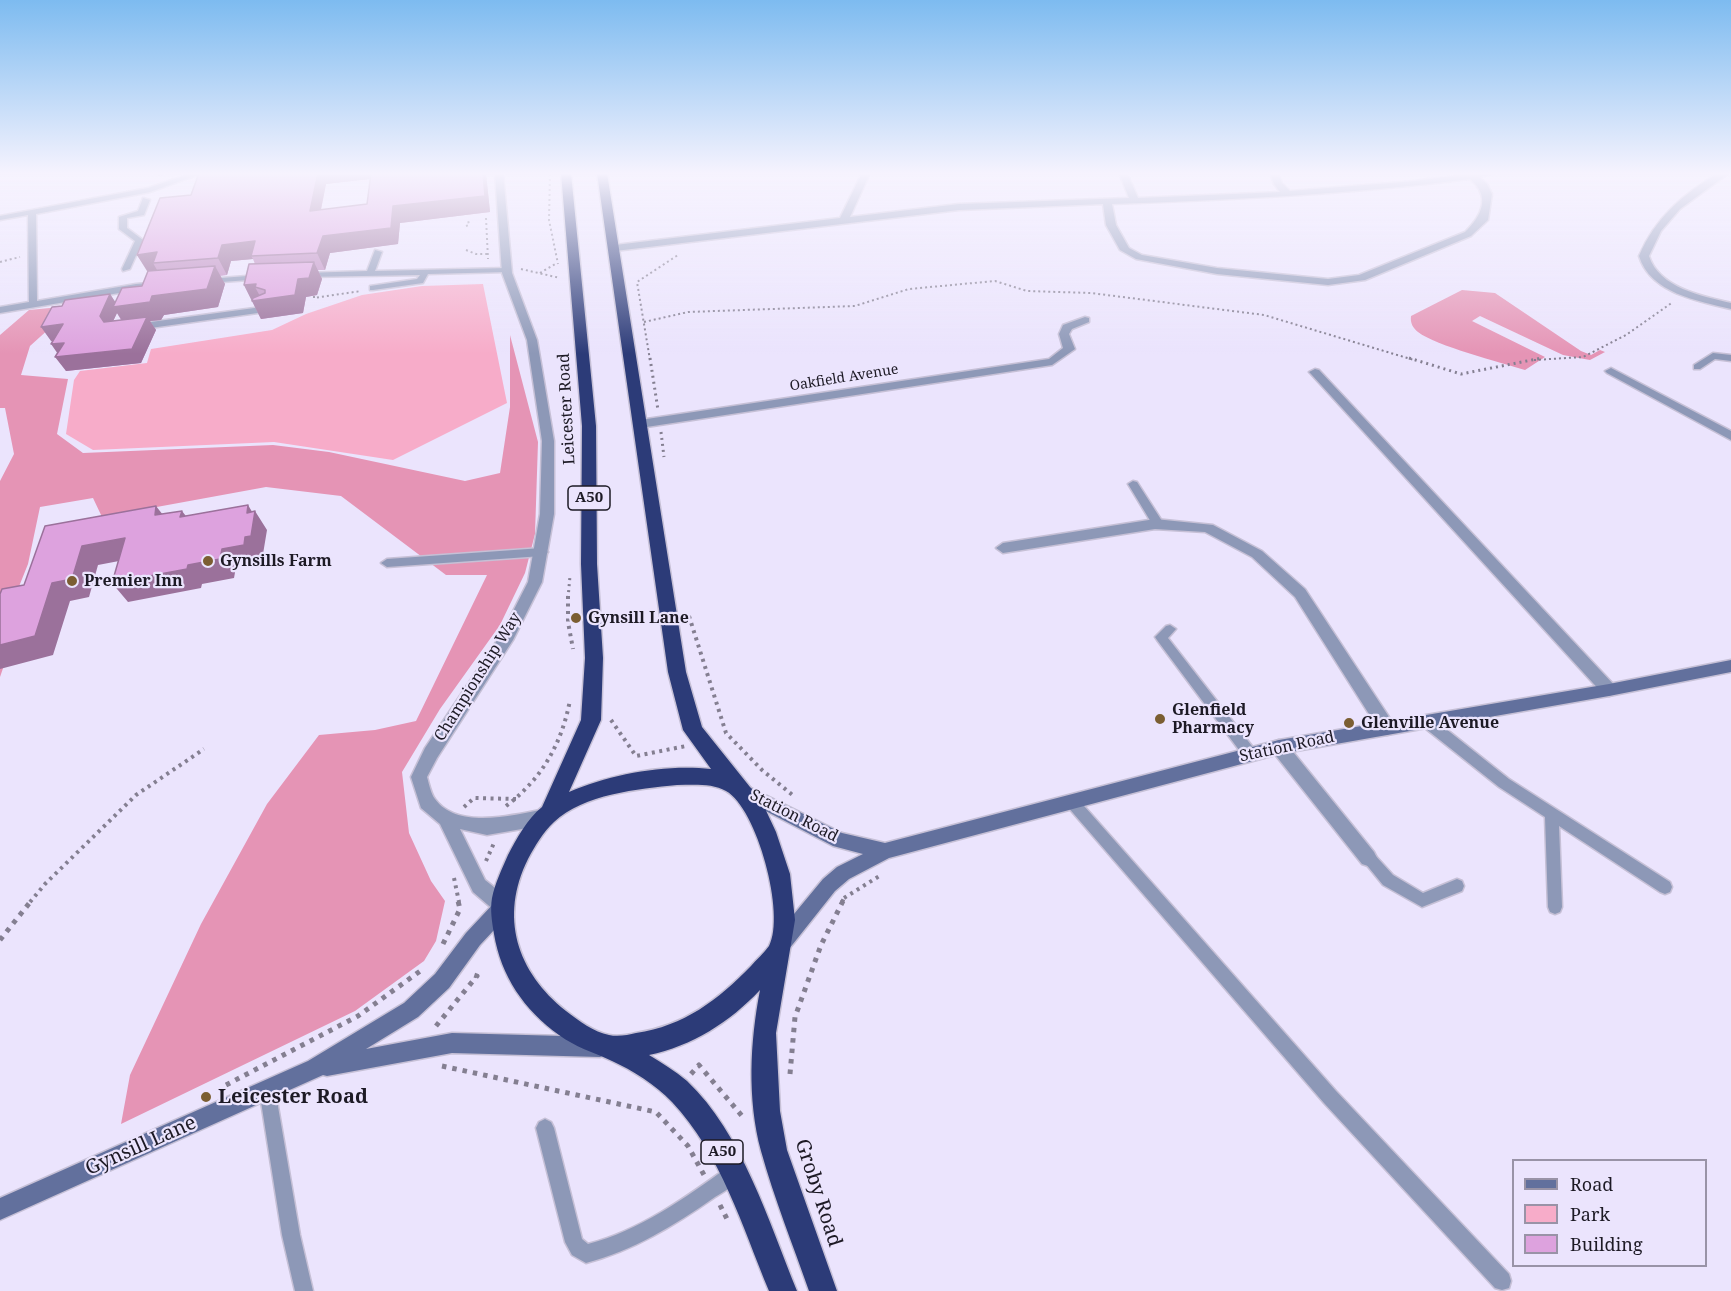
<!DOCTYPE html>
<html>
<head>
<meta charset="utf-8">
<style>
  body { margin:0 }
  #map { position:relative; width:1731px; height:1291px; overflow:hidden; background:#ebe4fd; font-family:"Noto Serif",serif }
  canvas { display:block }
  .legend { position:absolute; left:1512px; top:1159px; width:195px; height:108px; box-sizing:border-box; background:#ebe4fd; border:2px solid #9993a7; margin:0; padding:8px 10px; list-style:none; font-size:18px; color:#1d1a25 }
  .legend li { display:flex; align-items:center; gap:12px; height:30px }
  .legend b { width:30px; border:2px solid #9993a7 }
</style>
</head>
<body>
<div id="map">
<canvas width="1731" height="1291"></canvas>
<ul class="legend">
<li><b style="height:8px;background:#62709d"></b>Road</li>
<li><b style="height:16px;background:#f7acc9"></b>Park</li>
<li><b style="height:16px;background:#dda2de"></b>Building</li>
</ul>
</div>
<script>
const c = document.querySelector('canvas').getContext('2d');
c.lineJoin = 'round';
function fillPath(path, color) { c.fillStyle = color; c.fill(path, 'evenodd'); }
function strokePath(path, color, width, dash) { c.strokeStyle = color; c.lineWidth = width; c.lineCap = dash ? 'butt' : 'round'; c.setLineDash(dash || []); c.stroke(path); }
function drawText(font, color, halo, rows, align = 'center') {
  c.font = font + ' "Noto Serif",serif'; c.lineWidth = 4.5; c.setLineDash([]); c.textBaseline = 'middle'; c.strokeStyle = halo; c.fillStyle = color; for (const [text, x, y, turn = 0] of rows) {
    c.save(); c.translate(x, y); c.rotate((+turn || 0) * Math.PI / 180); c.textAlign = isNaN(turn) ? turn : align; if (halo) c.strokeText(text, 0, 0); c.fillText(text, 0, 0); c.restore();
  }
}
const green = new Path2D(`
  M483,284l24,119 -114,57 -119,-18 -181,8 -27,-16 8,-54 6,-9 67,-8 4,-14 121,-19 34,-16 56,-19 60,-9z`);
const forest = new Path2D(`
  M1462,290l33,3 86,58 10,4 9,-5 5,2 -15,8 -27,-5 -83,-39 -8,5 73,36 -20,13c-25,-8 -89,-24 -107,-38 -5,-4 -8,-9 -7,-16z
  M60,307l1,11 -31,28 -9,29 47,4 -11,55 26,19 190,-8 56,7 136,29 35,-8 10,-66v-72l28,107 -3,92 -10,39 -25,52 -60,84 -38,63 7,61 22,48 14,20 -9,40 -12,20 -69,50 -234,113 9,-49 71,-151 66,-120 52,-69 56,-5 41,-9 71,-146h-41l-105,-79 -75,-9 -164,30 -9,-19 -53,9 -12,57 -16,40 -1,41 -11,32v-196l14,-27 -9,-46h-5v-73l29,-25z`);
const pathFar3 = new Path2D(`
  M550,174l-1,46 9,44
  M486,218l2,41
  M466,226l3,-1 -1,-5
  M466,250l10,4h12
  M0,262l20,-5
  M521,269l39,9
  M540,273l17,-10
  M314,296v2l47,-7
  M644,322l44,-10 167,-6 54,-17 86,-8 32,10 64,2 173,22 150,45
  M650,360l-13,-78 41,-27
  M1534,360l49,-3 43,-22 47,-33`);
const pathFar2 = new Path2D(`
  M650,358l8,52
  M1409,358l52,16 81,-16
  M569,415l1,22
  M661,432l3,25
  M568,598l2,-22`);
const pathFar1 = new Path2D(`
  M568,596v26l5,27
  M689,616l37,117 36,37 33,27
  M611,720l25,36 50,-10
  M506,806c36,-27 56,-63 64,-106
  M464,807l10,-9 42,1
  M486,861l8,-18
  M454,878l5,24
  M844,898l37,-23
  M30,902l15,-18 91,-89 68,-46
  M842,902l2,-4`);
const path = new Path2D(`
  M0,940l31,-39
  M443,944l17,-35 -2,-8
  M436,1026l41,-50 -6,-2
  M442,1066l214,46 32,34 16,29
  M691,1074l8,-9 43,51 4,-1
  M790,1074l5,-57 26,-72 22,-44
  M226,1085l132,-69 65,-47
  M720,1205l9,18`);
const lane = new Path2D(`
  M192,173h11l-53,19 -114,22 1,87 99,-17 22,-2h3v4l-161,27v-6l29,-5 -1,-87 -28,5v-4l148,-28z
  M143,198l7,2 -6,15 -17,3v10l16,12 -13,29 -7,2 -1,-2 13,-28 -16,-12v-12l19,-6z
  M375,250l7,2 -7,19 132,-3 4,2 -4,2 -79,2 -5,9 -50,7h-3v-4l47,-7 3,-4 -116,2 -4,-2 4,-2 63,-2z
  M260,275h3v4l-55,4 -4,-2 4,-2z
  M269,306l3,1v4l-136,19 -4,-3 4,-3z
  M1713,353l18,2v6l-16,-2 -15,10h-6v-4z
  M1133,481l4,1 25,39 1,3 -1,3h-8l-26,-43z
  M542,548l6,4 -6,4 -155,11 -6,-4 6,-4z
  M1170,625l6,4 -8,9 87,112 2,4 -2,4 -5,2 -5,-2 -88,-118 -2,-3 11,-11z
  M1426,716l5,1 78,62 161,103 2,5 -2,5 -5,2 -5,-2 -101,-66 3,81 -2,5 -5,2 -5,-2 -2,-5 -3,-90 -46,-30 -78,-62 -1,-4 1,-4z
  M1072,796l5,2 259,293 173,183 2,7 -2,7 -7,2 -7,-2 -171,-185 -257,-297 -2,-4 2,-4z
  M1368,852l5,1 20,22 30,18 34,-14 5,2 2,5 -2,5 -40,16 -39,-22 -22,-27 2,-5z
  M267,1081l6,2 2,6 25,146 13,56h-18l-13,-56 -23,-146 2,-6z
  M545,1119l6,3 3,6 28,111 6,5c51,-13 97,-46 140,-77l6,-3 6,3 3,6c-5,11 -18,18 -28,24 -40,28 -82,54 -129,66l-14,-8 -7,-13 -29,-114 3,-6z`);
const street = new Path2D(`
  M495,173h8l9,100 25,67 17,101v73l-12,68 -29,58 -76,118 -10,19c2,7 4,17 8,22 22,31 79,16 110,10l6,3 3,5 -3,5 -6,3 -58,10 -27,-6 25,51 24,19 2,6 -2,6 -7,3 -7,-3 -22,-19 -33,-68 -19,-16 -10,-31 14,-29 77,-115 26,-51 12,-68 2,-73 -15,-101 -25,-67z
  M862,173h8l-20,44 109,-13 170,-6 -10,-25h8l11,25 142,-6 -6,-8 -4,-11h8l4,10 8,8 125,-10 59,-8h22l-17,4 8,7 5,10 -4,26 -17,16 -106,44 -37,5 -111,-11 -81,-15 -16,-9 -14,-25 -3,-21 -144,6 -344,41 -5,-3 5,-3 225,-27zM1470,179c21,17 12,37 -5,53l-106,43 -31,4 -111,-11 -75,-13 -13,-7 -13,-23 -4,-21c120,-4 239,-10 358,-25z
  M1719,173h10l-49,36 -19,22 -12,25c10,32 53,40 82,47v6c-33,-8 -81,-16 -92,-53 16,-38 45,-63 80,-83z
  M1085,317l4,1v4l-17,7 -3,5 6,15 -23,16 -412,63 -6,-4 6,-4 409,-61 14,-11 -4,-14 4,-9z
  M1611,368l120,63v9l-124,-67 -2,-2z
  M1315,369l4,1 296,316 2,4 -2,4 -6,2 -6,-2 -292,-320 -2,-2z
  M1155,519l58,6 49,26 43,38 88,134 2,5 -2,5 -6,2 -6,-2 -86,-136 -43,-40 -47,-25 -50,-3 -152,24 -7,-5 7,-5z
  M1279,740l6,2 89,110 3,6 -3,6 -6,2 -6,-2 -89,-112 -2,-5 2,-5z`);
const secondary = new Path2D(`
  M1731,660v12l-122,24 -330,58 -390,104 -40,21 -14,12 -46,58 -7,3 -7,-3 -2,-6 2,-6 48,-58 14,-12 26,-13 -30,-8 -98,-51 -2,-5 2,-5 6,-2 101,50 43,10 394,-103 330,-56z
  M502,899l7,3 2,6 -2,6 -29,31 -31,43 -31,29 -52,32 86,-16 148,4 7,3 3,7 -3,7 -7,3 -148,-4 -125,23 -4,-1 -323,145v-22l308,-137 96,-58 31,-29 31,-41 29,-31z`);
const highway = new Path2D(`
  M561,173h10l25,253 1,138 6,94 -2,62 -32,72c42,-18 96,-28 142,-23l-28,-39 -15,-58 -71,-499h10l79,499 16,55 60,75 14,30 14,42 5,46 -19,113 4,78 7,39 50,141h-28c-16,-46 -35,-93 -48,-140 -14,-52 -11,-109 -1,-161 -30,32 -68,56 -111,65 13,8 26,16 38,26 55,52 82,141 110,210h-28c-27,-65 -48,-137 -97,-189 -16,-17 -40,-32 -60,-41 -19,-9 -37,-14 -53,-26 -35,-25 -58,-59 -65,-101 -2,-12 -4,-24 -2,-36 3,-15 10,-29 16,-43 9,-17 19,-36 34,-48l39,-87 4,-62 -4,-94 1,-138zM677,785c16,0 35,-2 49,6 31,17 60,124 43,155 -5,7 -13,14 -18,20 -33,34 -67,60 -115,67 -8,2 -18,4 -27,2 -15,-3 -30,-14 -43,-24 -49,-39 -67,-94 -38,-152 7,-13 15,-27 26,-37 30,-28 84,-33 123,-37z`);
const wall = new Path2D(`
  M141,173h26l-5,3z
  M199,173h287l4,39 -90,11 -2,21 -68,9 -5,17h-7l4,9 -5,16 -11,2 -3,16 -42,6 -17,-34 11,-21 -2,-5 -22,2 -4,14 -7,1 5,8 -7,23 -54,8 -3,5 -11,1 6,9 -15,33 -75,8 -13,-30h-2l11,-35 48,-12 5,8 27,-16 6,-15 -11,-16 54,-60zM370,179l-3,25 -46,6 5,-26zM117,313l4,7 -8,1z`);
const shadedWall = new Path2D(`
  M318,173h58l2,5 -52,6 -9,44 -7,-17z
  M483,173h3l4,39 -90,11 -2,21 -68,9 -5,17 -8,-17 6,-17 70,-30z
  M255,241l-4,15 2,3 -22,2 -4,14 -9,-17 4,-13z
  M157,252l-4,11 4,7 -10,1 -10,-16z
  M314,262l8,17 -5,16 -11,2 -3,16 -42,6 -17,-34 12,-1 -1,3 7,13 36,-21z
  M215,266l10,18 -7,23 -54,8 -3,5 -11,1 6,9 -15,33 -75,8 -11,-14h5l-9,-13 13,-1 9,12 59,-6 13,-27 -20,3 -8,-12 -8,17 -9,-14 10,-22 8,12 32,-4 2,-6 55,-7z
  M63,324l10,14 -22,3 -10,-14z
  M248,505l6,10 1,-4 12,19 -4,24 -5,1 -1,8 -21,4 -2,11 -32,6 -1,4 -73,14 -16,-19 76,-18 59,-52z
  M156,506l14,18 -15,-9z
  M182,511l14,18 -16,-12z
  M125,538l15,19 -42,8 -9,32 -19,4 -17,54 -53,14v-24l82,-99z`);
const building = new Path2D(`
  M199,173h119l-8,38 57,-7 4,-31h112l2,23 -92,10 -2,22 -68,8 -6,17 -66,3 4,-15 -33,4 -4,13 -65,5 4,-11 -20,3 23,-57 31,-3z
  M314,262l-5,16 -11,1 -3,16 -43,6 1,-3 12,-5v-3l-10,-3 1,-3 -12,1 5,-21z
  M215,266l-8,23 -55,7 -2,6 -37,5 9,-19 20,-2 6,-15z
  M110,294l-10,22 4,6 43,-5 -15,32 -77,8 9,-14 -13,1 12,-20 -22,3 11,-20 10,-1 3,-6z
  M248,505l-1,8 8,-2 -4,25 -6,1 -1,8 -22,4 -2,10 -32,6 -1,4 -75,14 13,-45 -43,8 -10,33 -20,4 -17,53 -35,9v-51l2,-5 22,-4 21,-59 111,-20 -1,9 27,-4 -2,6z`);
const markers = [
  [208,561,6,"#7b5e32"],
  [72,581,6,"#7b5e32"],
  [576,618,6,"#7b5e32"],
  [1160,719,6,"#7b5e32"],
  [1349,723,6,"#7b5e32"],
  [206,1097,6,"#7b5e32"]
];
const farStreetnames = [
  ["Oakfield Avenue",844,378,-9]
];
const shields = [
  [589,498,42],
  [722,1152,42]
];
const shieldNames = [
  ["A50",589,498],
  ["A50",722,1152]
];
const streetNames = [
  ["Leicester Road",567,409,-93],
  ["Championship Way",478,677,-58],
  ["Station Road",1287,747,-12],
  ["Station Road",794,816,27]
];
const poiNames = [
  ["Gynsills Farm",220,561],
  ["Premier Inn",84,581],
  ["Gynsill Lane",588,618],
  ["Glenfield",1172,710],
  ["Pharmacy",1172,728],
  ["Glenville Avenue",1361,723]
];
const nearPoinames = [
  ["Leicester Road",218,1097]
];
const nearStreetnames = [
  ["Gynsill Lane",141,1146,-24],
  ["Groby Road",818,1193,72]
];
fillPath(green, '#f7acc9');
fillPath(forest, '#e594b5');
strokePath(lane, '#c6c0d6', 3);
strokePath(street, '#c6c0d6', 3);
strokePath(secondary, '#c6c0d6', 3);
strokePath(highway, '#c6c0d6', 3);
strokePath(pathFar3, '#847f91', 2, [2, 3]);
strokePath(pathFar2, '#847f91', 3, [2, 4]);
strokePath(pathFar1, '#847f91', 4, [3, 4.5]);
strokePath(path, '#847f91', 5, [4.5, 6]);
fillPath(lane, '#8d98b7');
fillPath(street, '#8d98b7');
fillPath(secondary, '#62709d');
fillPath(highway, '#2c3b78');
fillPath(wall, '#be8bbf');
fillPath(shadedWall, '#9b719b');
fillPath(building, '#dda2de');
strokePath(building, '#9b719b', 1.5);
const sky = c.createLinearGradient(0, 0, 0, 354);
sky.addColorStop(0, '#7dbbf0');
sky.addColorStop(0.49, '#f6f3fe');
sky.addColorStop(1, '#f6f3fe00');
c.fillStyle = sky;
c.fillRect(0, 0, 1731, 354);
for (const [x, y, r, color] of markers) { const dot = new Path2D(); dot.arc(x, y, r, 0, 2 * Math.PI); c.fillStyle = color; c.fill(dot); strokePath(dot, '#ebe4fd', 2); }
drawText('14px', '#1d1a25', '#ebe4fd', farStreetnames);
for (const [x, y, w] of shields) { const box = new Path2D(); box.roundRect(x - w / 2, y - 12, w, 24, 4.5); c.fillStyle = '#ebe4fd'; c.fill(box); strokePath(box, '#1d1a25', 1.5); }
drawText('bold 15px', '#1d1a25', null, shieldNames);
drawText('16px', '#1d1a25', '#ebe4fd', streetNames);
drawText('bold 16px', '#1d1a25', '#ebe4fd', poiNames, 'left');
drawText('bold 20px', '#1d1a25', '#ebe4fd', nearPoinames, 'left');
drawText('20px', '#1d1a25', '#ebe4fd', nearStreetnames);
</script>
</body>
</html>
